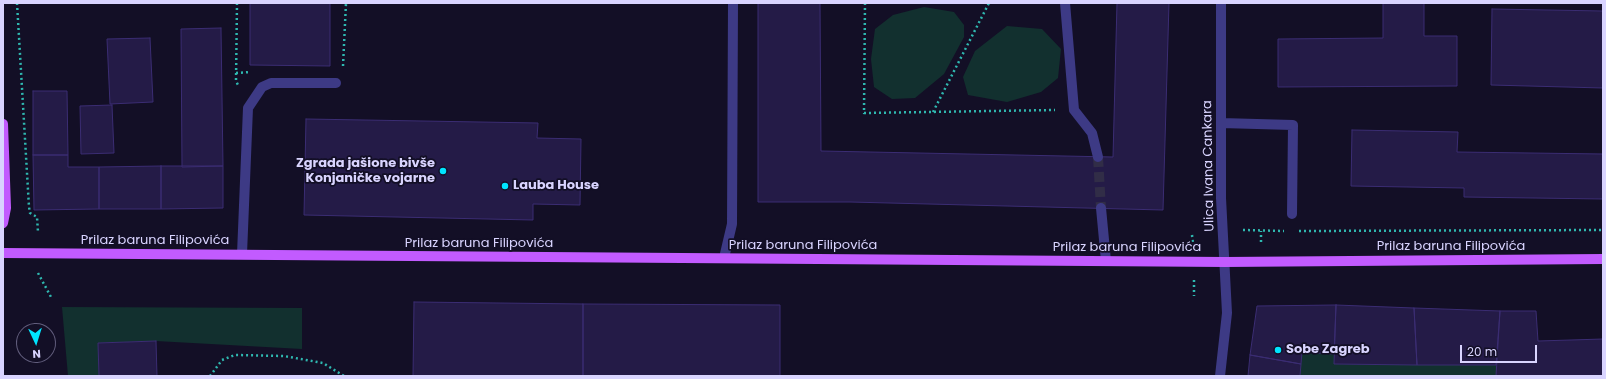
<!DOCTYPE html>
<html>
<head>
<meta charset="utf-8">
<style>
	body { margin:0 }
	#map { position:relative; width:1606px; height:379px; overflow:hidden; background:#130f26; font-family:Poppins,sans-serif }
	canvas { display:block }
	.frame { position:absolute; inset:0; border:4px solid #d9d4ff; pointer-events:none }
	.north { position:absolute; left:16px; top:323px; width:40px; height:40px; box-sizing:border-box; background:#130f26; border:1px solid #625e7d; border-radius:50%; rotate:176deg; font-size:11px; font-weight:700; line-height:16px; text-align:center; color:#d9d4ff }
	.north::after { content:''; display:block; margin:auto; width:14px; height:18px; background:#00e5ff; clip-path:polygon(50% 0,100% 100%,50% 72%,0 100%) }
	.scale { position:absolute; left:1460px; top:345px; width:77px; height:18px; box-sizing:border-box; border:2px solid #d9d4ff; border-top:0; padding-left:5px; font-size:12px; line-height:14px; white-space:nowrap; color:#d9d4ff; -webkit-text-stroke:3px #130f26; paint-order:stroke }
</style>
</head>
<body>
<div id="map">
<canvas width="1606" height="379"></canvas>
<div class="frame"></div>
<div class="north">N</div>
<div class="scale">20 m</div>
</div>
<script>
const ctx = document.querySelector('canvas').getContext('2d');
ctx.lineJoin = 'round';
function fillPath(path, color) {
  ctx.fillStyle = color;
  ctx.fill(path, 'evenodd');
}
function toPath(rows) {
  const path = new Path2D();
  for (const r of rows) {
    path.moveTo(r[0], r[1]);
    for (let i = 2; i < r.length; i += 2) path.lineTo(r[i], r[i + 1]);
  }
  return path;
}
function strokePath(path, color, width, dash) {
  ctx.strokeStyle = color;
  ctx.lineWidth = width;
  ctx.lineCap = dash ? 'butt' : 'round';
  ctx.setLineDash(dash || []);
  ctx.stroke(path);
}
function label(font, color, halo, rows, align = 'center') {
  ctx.font = font + ' Poppins,sans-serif';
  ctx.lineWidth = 3.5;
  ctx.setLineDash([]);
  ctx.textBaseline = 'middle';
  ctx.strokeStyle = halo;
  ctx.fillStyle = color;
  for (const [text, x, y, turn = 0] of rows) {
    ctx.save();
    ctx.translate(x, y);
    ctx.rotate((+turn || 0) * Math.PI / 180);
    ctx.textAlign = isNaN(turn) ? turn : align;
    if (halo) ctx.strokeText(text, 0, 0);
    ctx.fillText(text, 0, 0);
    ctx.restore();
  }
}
const green = toPath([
	[924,7,954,12,964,25,964,37,944,74,915,98,892,99,874,87,871,59,875,29,893,15],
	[1007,26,1042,29,1061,49,1058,78,1041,92,1007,102,968,95,963,77,975,51],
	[62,307,302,308,302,349,156,341,98,343,99,376,68,376],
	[1302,352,1334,354,1334,364,1496,365,1496,376,1300,376]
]);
const building = toPath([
	[250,3,330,3,330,66,250,65,250,3],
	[758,3,820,3,821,151,1113,157,1117,3,1169,3,1163,210,850,202,758,202,758,3],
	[1383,3,1424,3,1424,36,1457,36,1457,86,1278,87,1278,39,1383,38,1383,3],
	[1492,9,1603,11,1603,88,1491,85,1492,9],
	[221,28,223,166,182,167,181,29,221,28],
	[150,38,153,102,110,104,107,39,150,38],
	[33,91,67,91,68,155,33,155,33,91],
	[112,105,114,153,81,154,80,106,112,105],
	[306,119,538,123,537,138,581,139,580,205,533,204,533,220,304,215,306,119],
	[1352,130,1458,132,1457,152,1603,154,1603,199,1464,197,1464,188,1351,186,1352,130],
	[33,155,68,155,68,167,99,167,99,209,34,210,33,155],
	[161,166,161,209,99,209,99,167,161,166],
	[161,166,223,166,223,208,161,209,161,166],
	[414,302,583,304,583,376,413,376,414,302],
	[583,304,780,305,780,376,583,376,583,304],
	[1336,305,1334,354,1302,352,1301,364,1250,355,1257,306,1336,305],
	[1336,305,1414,308,1417,365,1334,364,1336,305],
	[1414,308,1500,311,1496,365,1417,365,1414,308],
	[1500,311,1536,311,1538,341,1603,339,1603,376,1496,376,1500,311],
	[156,341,157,376,99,376,98,343,156,341],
	[1250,355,1301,364,1300,376,1248,376,1250,355]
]);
const minorTunnel = toPath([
	[1098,157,1101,208]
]);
const path = toPath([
	[17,3,29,207,30,213,37,217,38,232],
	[237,3,236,81,239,87],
	[865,3,864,113,1055,110],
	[343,66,346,3],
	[236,73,250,72],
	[933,112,989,3],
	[1243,230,1284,231],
	[1299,231,1603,230],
	[1192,235,1193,244],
	[1261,242,1261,231],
	[38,273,51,297],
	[1194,280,1194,296],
	[210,376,222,360,235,355,284,356,323,363,344,376]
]);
const minor = toPath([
	[1065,3,1074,110,1092,133,1098,157],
	[1221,123,1293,125,1292,214],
	[1101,208,1106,261],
	[242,254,248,108,262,87,271,83,336,83],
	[724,258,732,224,733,3],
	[1220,376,1227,313,1221,198,1221,3]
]);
const major = toPath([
	[3,124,6,208,3,223],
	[3,253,1225,262,1603,259]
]);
const markers = [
	[443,171,4,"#00e5ff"],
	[505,186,4,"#00e5ff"],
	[1278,350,4,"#00e5ff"]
];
const poiNames = [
	["Zgrada jašione bivše",435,164,"right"],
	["Konjaničke vojarne",435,179,"right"],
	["Lauba House",513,186],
	["Sobe Zagreb",1286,350]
];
const streetNames = [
	["Ulica Ivana Cankara",1209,166,-91],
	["Prilaz baruna Filipovića",155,241],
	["Prilaz baruna Filipovića",479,244],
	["Prilaz baruna Filipovića",803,246],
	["Prilaz baruna Filipovića",1451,247],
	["Prilaz baruna Filipovića",1127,248]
];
fillPath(green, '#12302f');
fillPath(building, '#241b47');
strokePath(building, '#3b2d73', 1);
strokePath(minorTunnel, '#312d47', 10, [10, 5]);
strokePath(path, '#2fb8b0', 2.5, [2, 3]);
strokePath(minor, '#3d3a85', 10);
strokePath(major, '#c25bff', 10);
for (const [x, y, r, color] of markers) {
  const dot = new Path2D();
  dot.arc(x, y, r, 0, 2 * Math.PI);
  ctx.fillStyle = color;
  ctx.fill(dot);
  strokePath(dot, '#130f26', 1.5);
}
label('bold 13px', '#d9d4ff', '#130f26', poiNames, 'left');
label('13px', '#d9d4ff', '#130f26', streetNames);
</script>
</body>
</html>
